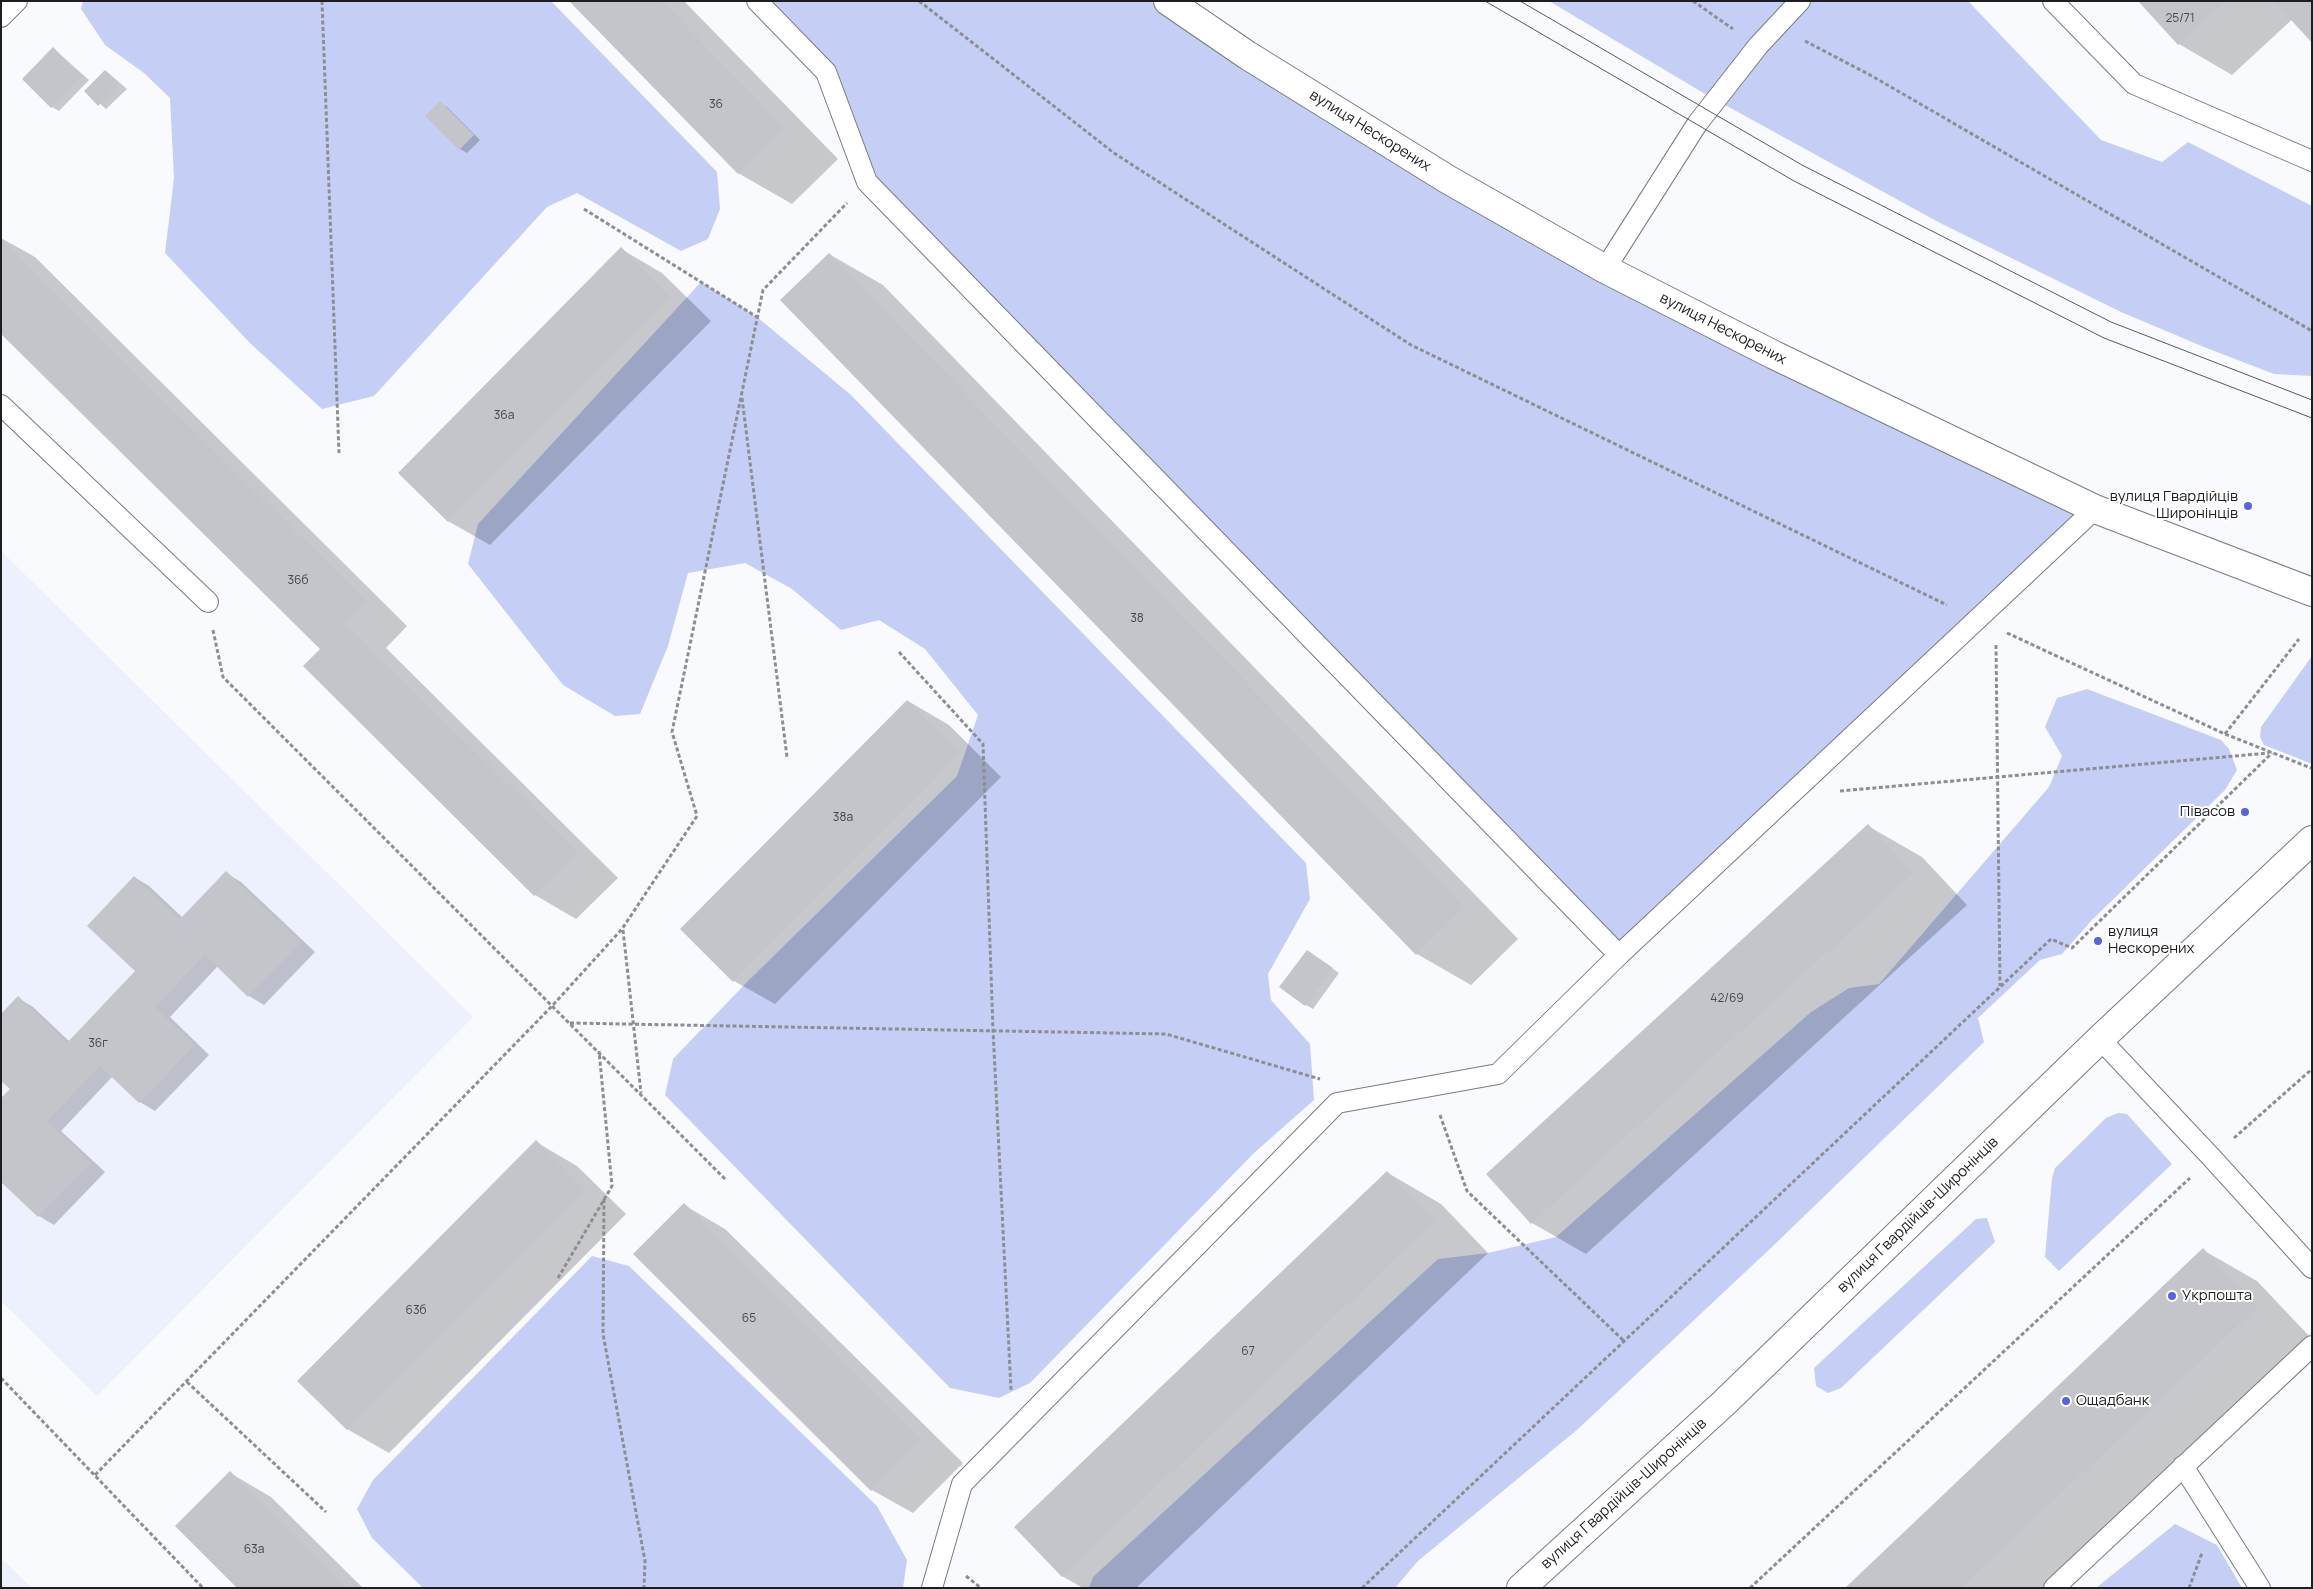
<!DOCTYPE html>
<html>
<head>
<meta charset="utf-8">
<style>
	body { margin:0 }
	#map { position:relative; width:2313px; height:1589px; overflow:hidden; background:#f9fafe; font-family:Manrope,sans-serif }
	canvas { display:block }
	.frame { position:absolute; inset:0; border:2px solid #1e1e20; pointer-events:none }
</style>
</head>
<body>
<div id="map">
<canvas width="2313" height="1589"></canvas>
<div class="frame"></div>
</div>
<script>
const ctx = document.querySelector('canvas').getContext('2d');
ctx.lineJoin = 'round';
function fillPath(path, color) {
  ctx.fillStyle = color;
  ctx.fill(path, 'evenodd');
}
function toPath(rows) {
  const path = new Path2D();
  for (const r of rows) {
    path.moveTo(r[0], r[1]);
    for (let i = 2; i < r.length; i += 2) path.lineTo(r[i], r[i + 1]);
  }
  return path;
}
function strokePath(path, color, width, dash) {
  ctx.strokeStyle = color;
  ctx.lineWidth = width;
  ctx.lineCap = dash ? 'butt' : 'round';
  ctx.setLineDash(dash || []);
  ctx.stroke(path);
}
function label(font, color, halo, rows, align = 'center') {
  ctx.font = font + ' Manrope,sans-serif';
  ctx.lineWidth = 4;
  ctx.setLineDash([]);
  ctx.textBaseline = 'middle';
  ctx.strokeStyle = halo;
  ctx.fillStyle = color;
  for (const [text, x, y, turn = 0] of rows) {
    ctx.save();
    ctx.translate(x, y);
    ctx.rotate((+turn || 0) * Math.PI / 180);
    ctx.textAlign = isNaN(turn) ? turn : align;
    if (halo) ctx.strokeText(text, 0, 0);
    ctx.fillText(text, 0, 0);
    ctx.restore();
  }
}
const built = toPath([
	[1,551,473,1017,97,1396,1,1301],
	[1,1558,32,1588,1,1588]
]);
const green = toPath([
	[83,1,551,1,717,172,720,209,708,239,681,251,577,193,547,207,374,396,322,409,250,343,165,253,174,178,170,98,144,73,105,45,81,9],
	[757,1,1168,1,1605,269,2095,509,1619,955,867,182,826,72],
	[1549,1,1968,1,2101,140,2162,162,2188,142,2312,206,2312,376,2274,374,2204,347,2121,312,1940,223,1705,94],
	[701,282,757,317,851,395,1306,863,1310,899,1268,974,1271,1000,1310,1044,1314,1100,1254,1153,1030,1383,999,1398,950,1388,665,1095,673,1059,748,981,957,776,978,715,925,649,879,620,841,630,792,589,745,563,688,573,668,646,640,714,615,716,563,685,468,564,478,524],
	[2312,656,2312,764,2264,745,2260,737,2261,727],
	[2087,689,2221,740,2229,749,2237,770,2225,790,2091,921,2062,954,2040,960,1978,1018,1984,1042,1773,1246,1578,1429,1418,1561,1395,1588,1089,1588,1093,1577,1438,1259,1488,1253,1556,1237,1811,1012,1849,988,1879,984,2049,787,2062,756,2045,727,2057,698],
	[2118,1113,2127,1114,2172,1164,2059,1271,2045,1257,2052,1178,2055,1168,2106,1118],
	[1987,1218,1995,1242,1841,1388,1828,1393,1816,1386,1814,1368,1976,1219],
	[592,1256,629,1266,877,1506,907,1560,903,1588,423,1588,372,1538,357,1509,373,1480],
	[2175,1524,2217,1545,2242,1588,2096,1588]
]);
const shadow = toPath([
	[570,1,684,1,838,159,792,204,738,173],
	[2140,1,2312,1,2232,75,2179,44],
	[54,49,89,80,59,111,52,107],
	[106,71,127,89,106,109,85,91],
	[440,103,447,107,480,140,467,153,460,149,427,116],
	[1,238,35,257,407,626,386,648,618,878,576,919,535,895,305,666,321,649,1,332],
	[621,249,662,273,711,321,490,545,448,521],
	[829,254,883,285,1518,939,1471,985,1417,954,782,300],
	[908,701,949,725,1001,777,775,1004,734,981],
	[1868,826,1922,857,1967,905,1586,1254,1532,1223,1487,1174],
	[226,873,241,882,315,952,264,1005,249,996,218,966,170,1017,209,1055,155,1111,140,1102,113,1076,61,1131,105,1172,54,1225,39,1216,1,1180,12,1089,18,998,33,1007,70,1042,137,971,134,877,149,886,183,918],
	[1314,956,1339,973,1313,1009,1306,1005],
	[536,1142,577,1166,626,1214,389,1453,347,1429],
	[1388,1173,1441,1204,1488,1253,1136,1588,1083,1588,1062,1576],
	[684,1205,725,1229,963,1463,913,1513,872,1490],
	[2203,1250,2257,1281,2311,1338,2047,1588,1847,1588],
	[230,1473,271,1497,363,1588,239,1588]
]);
const building = toPath([
	[569,1,662,1,785,128,738,174],
	[2138,1,2226,1,2178,45],
	[2274,1,2312,1,2312,43],
	[53,47,82,76,51,108,22,79],
	[105,70,120,84,98,106,84,91],
	[440,101,474,135,459,150,425,116],
	[1,239,367,602,345,623,578,853,534,896,303,666,320,649,1,334],
	[621,247,671,297,448,522,398,473],
	[829,253,1465,907,1416,955,780,300],
	[907,700,961,753,733,982,680,929],
	[1868,824,1914,873,1531,1224,1486,1174],
	[226,871,301,942,248,997,205,955,155,1007,195,1045,139,1103,100,1066,47,1121,91,1163,38,1217,1,1182,1,1098,10,1089,1,1081,1,1014,18,996,67,1043,135,971,87,926,134,876,180,919],
	[1307,950,1333,968,1305,1006,1279,987],
	[536,1140,586,1190,347,1430,297,1381],
	[1387,1171,1435,1221,1062,1577,1014,1527],
	[684,1203,922,1439,871,1491,633,1254],
	[2203,1248,2258,1307,2115,1443,1961,1588,1845,1588],
	[230,1471,347,1588,237,1588,175,1526]
]);
const path = toPath([
	[322,1,339,453],
	[919,1,1114,153,1411,345,1947,605],
	[1693,1,1733,29],
	[1805,41,1872,76,2312,331],
	[584,209,757,317],
	[742,398,787,757],
	[213,630,223,677,726,1180],
	[2007,633,2225,734,2311,768],
	[1996,645,2000,986],
	[899,652,983,744,993,1030,1011,1390],
	[2225,734,2299,639],
	[1840,791,2269,753],
	[623,930,641,1093],
	[570,1023,1166,1034,1320,1079],
	[1440,1115,1467,1191,1624,1341],
	[2234,1138,2312,1069],
	[604,1199,603,1334,645,1561,644,1588],
	[558,1278,612,1186,599,1051],
	[1,1378,203,1588],
	[187,1382,326,1512],
	[95,1475,553,1005,622,929,697,816,672,732,763,290,847,203],
	[966,1576,981,1588],
	[1362,1588,2051,939,2072,948,2272,753],
	[1750,1588,2190,1178],
	[2189,1588,2202,1553]
]);
const service = toPath([
	[757,1,826,72,867,182,1619,955],
	[2053,1,2134,84,2312,161],
	[1,17,17,1],
	[1605,269,1697,124,1758,46,1800,1],
	[1,405,208,602],
	[2100,1039,2212,1158,2312,1268],
	[2183,1466,2260,1588],
	[932,1588,962,1484,1337,1103,1498,1074,1619,955,2095,509],
	[2054,1588,2312,1346]
]);
const secondary = toPath([
	[1168,1,1247,55,1447,179,1605,269,1774,355,2095,509,2312,592],
	[1521,1588,1724,1403,2100,1039,2312,840]
]);
const tram = toPath([
	[1485,1,1794,181,2104,338,2312,418],
	[1520,1,1802,165,2111,322,2312,400]
]);
const markers = [
	[2248,506,5,"#5864db"],
	[2245,812,5,"#5864db"],
	[2098,941,5,"#5864db"],
	[2172,1296,5,"#5864db"],
	[2066,1401,5,"#5864db"]
];
const numberNames = [
	["25/71",2180,19],
	["36",716,105],
	["36а",504,416],
	["36б",298,581],
	["38",1137,619],
	["38а",843,818],
	["42/69",1727,999],
	["36г",98,1044],
	["63б",416,1311],
	["65",749,1319],
	["67",1248,1352],
	["63а",254,1550]
];
const streetNames = [
	["вулиця Нескорених",1370,131,32],
	["вулиця Нескорених",1723,329,27],
	["вулиця Гвардійців-Широнінців",1918,1215,-44],
	["вулиця Гвардійців-Широнінців",1624,1494,-42]
];
const poiNames = [
	["вулиця Гвардійців",2238,497,"right"],
	["Широнінців",2238,514,"right"],
	["Півасов",2235,812,"right"],
	["вулиця",2108,932],
	["Нескорених",2108,949],
	["Укрпошта",2182,1296],
	["Ощадбанк",2076,1401]
];
fillPath(built, '#edf0fd');
fillPath(green, '#c5cff5');
fillPath(shadow, '#0003');
fillPath(building, '#c4c5ca');
strokePath(service, '#7a7c80', 22);
strokePath(secondary, '#7a7c80', 30);
strokePath(path, '#8d8e91', 3, [4, 2.5]);
strokePath(service, '#fff', 20);
strokePath(secondary, '#fff', 28);
strokePath(tram, '#595a5c', 1);
for (const [x, y, r, color] of markers) {
  const dot = new Path2D();
  dot.arc(x, y, r, 0, 2 * Math.PI);
  ctx.fillStyle = color;
  ctx.fill(dot);
  strokePath(dot, '#fff', 2);
}
label('12px', '#48484a', null, numberNames);
label('15px', '#1e1e20', '#fff', streetNames);
label('15px', '#1e1e20', '#fff', poiNames, 'left');
</script>
</body>
</html>
